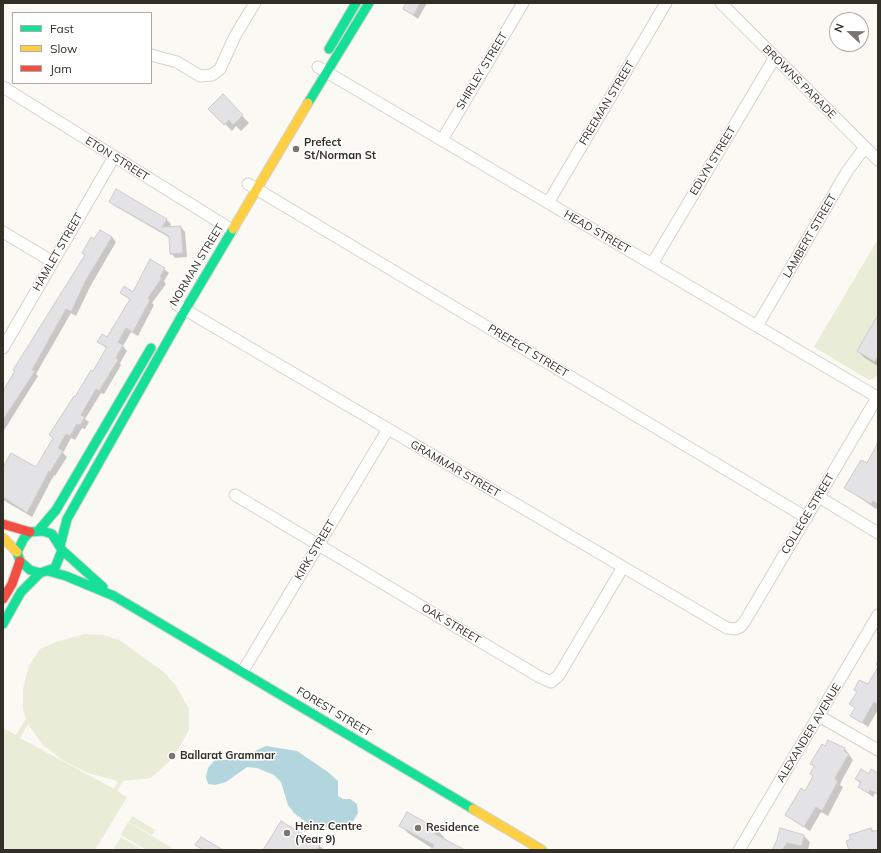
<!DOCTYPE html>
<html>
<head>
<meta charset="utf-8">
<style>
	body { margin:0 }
	#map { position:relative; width:881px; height:853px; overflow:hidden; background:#faf9f4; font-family:Mulish,sans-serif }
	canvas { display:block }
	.frame { position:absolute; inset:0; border:4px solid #323026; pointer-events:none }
	.legend { position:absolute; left:12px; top:12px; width:140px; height:72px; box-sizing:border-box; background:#fff; border:1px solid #adaca8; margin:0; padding:5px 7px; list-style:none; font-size:12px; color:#323026 }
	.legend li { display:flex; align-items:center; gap:8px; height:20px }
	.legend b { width:20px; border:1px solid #adaca8 }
	.north { position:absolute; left:829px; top:12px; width:40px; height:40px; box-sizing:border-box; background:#fff; border:1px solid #adaca8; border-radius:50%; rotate:292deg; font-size:11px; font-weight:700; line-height:16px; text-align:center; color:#323026 }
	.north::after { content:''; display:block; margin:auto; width:14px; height:18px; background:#78766e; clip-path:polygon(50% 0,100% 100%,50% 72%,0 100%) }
</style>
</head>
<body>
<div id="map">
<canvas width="881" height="853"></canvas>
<div class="frame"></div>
<ul class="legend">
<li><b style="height:5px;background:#16e098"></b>Fast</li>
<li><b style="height:5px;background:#ffcf43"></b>Slow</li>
<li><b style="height:5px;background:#f24e42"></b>Jam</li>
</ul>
<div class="north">N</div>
</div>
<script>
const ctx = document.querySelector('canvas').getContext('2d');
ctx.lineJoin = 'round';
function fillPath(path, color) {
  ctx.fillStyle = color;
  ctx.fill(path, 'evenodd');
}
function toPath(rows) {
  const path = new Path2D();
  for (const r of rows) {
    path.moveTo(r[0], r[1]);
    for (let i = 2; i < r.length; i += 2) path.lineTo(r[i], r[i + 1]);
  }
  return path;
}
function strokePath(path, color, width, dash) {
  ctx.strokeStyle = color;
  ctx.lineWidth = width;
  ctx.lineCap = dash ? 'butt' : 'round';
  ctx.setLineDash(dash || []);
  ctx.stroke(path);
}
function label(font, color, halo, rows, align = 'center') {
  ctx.font = font + ' Mulish,sans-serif';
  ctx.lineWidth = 3;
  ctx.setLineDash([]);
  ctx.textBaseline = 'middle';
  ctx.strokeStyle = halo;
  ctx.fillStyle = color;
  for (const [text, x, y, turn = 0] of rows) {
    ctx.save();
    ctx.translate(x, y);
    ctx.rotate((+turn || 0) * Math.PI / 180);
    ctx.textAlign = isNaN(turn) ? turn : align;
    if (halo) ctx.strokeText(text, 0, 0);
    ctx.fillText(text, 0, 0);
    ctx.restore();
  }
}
const green = toPath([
	[878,239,878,374,875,378,869,380,814,347],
	[84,634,104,635,119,640,164,672,176,686,189,709,189,730,174,757,151,778,123,781,117,791,127,797,95,850,3,850,3,728,16,735,26,719,23,709,23,689,29,666,40,649,56,642],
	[28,724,42,744,62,760,88,773,118,781,114,789,20,738],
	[132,816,155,830,152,835,129,822],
	[128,822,175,850,146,850,121,835],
	[121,837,143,850,113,850]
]);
const water = toPath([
	[266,746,297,751,328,772,338,781,338,796,343,799,350,799,357,804,358,813,353,821,344,828,332,828,310,825,294,813,288,805,281,782,274,775,257,768,247,767,226,782,215,785,208,784,206,777,208,768,215,760,235,760]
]);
const shadow = toPath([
	[407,3,427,3,418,19,404,9],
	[223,96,249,123,241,131,236,126,232,131,210,109],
	[110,202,167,220,171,224,169,228,181,227,185,232,187,257,175,258,171,253,170,238,115,206],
	[112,237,116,242,91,285,76,316,71,313,36,374,38,376,3,432,3,389,5,390,73,274,74,274,85,256,83,253,95,241],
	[164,269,169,273,164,281,166,284,152,303,154,305,138,336,131,332,123,346,127,351,120,363,121,365,104,394,101,393,85,419,89,422,85,429,82,428,75,440,71,438,63,453,67,457,55,476,54,475,32,517,3,500,3,469,37,468,76,399,93,373,107,349,99,342,107,338,130,300,122,293,133,293],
	[878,317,878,366,865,358,858,351],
	[878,441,878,506,876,509,846,488,868,465,878,445,876,444],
	[878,660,878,667,876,664],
	[878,669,878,710,868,727,852,716,856,709,851,704,868,686],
	[825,747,845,749,853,760,842,780,840,785,843,787,828,816,821,812,810,831,786,815,805,792,814,777,815,767,812,764],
	[878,774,878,795,875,793,873,797,859,787,861,784,856,779],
	[281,822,320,846,324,850,265,850],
	[401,826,437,830,444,837,443,839,463,850,435,850,408,833],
	[871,829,878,833,878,850,850,850,847,842],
	[804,836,810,842,808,850,772,850,778,841]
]);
const building = toPath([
	[406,3,420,3,414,15,403,9,406,3],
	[223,94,243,115,233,125,229,120,224,125,208,109,223,94],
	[116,189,167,219,162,227,181,226,183,253,170,254,169,236,109,202,116,189],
	[100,230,112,237,86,280,71,312,66,309,32,370,35,371,3,420,3,391,15,371,13,370,85,255,82,253,91,237,94,239,100,230],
	[150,259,165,268,160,277,162,278,148,298,150,300,133,332,126,328,118,342,123,345,116,358,118,360,99,391,96,389,81,415,85,417,80,425,77,424,70,436,66,434,58,448,63,451,50,472,49,471,27,513,3,497,3,467,11,453,36,467,53,438,49,435,74,396,75,397,91,370,93,371,107,347,97,342,102,334,107,337,130,299,120,293,124,286,133,292,150,259],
	[878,315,878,356,875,362,857,351,878,315],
	[878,443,878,504,873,501,871,504,844,488,861,460,867,463,878,443],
	[878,667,878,704,874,702,862,723,850,716,855,708,849,704,857,692,854,690,859,680,868,684,878,667],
	[828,740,845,748,844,751,849,754,837,774,835,779,838,781,822,811,816,807,804,827,785,815,801,788,805,791,813,776,810,774,814,766,810,764,822,744,825,746,828,740],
	[861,769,869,774,871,769,878,773,878,794,870,790,868,793,858,787,861,782,855,779,861,769],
	[407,812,438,829,435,834,465,850,431,850,434,845,399,826,407,812],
	[281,821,320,845,317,850,263,850,281,821],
	[780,828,804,835,802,846,787,843,782,850,772,850,777,840,780,828],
	[871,828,872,832,878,830,878,849,849,850,846,841,851,839,849,835,871,828],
	[201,837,223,850,203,850,195,845,201,837]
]);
const street = toPath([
	[721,3,878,160],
	[151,55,177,62,200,76,212,75,220,69,235,36,255,3],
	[318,67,877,397],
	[3,87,232,230],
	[442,140,523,3],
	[248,184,807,518],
	[548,203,666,3],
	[3,232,53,262],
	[652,264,775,57],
	[177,305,727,628,735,629,740,627,745,621,878,396],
	[757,326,846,173,865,147],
	[3,348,114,157],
	[235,495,538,676,551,682,559,675,623,567],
	[819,497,878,533],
	[243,671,388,429],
	[819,716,878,750],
	[739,850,878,615]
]);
const fast = toPath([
	[329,49,356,3],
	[308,103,369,3],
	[38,531,56,510,151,348],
	[43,531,52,534,62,550,55,568,40,573,30,570,20,561,17,552,24,538,30,532,43,531],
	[60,546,67,519,185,310,233,229],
	[62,550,103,587],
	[48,571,66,576,114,596,473,809],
	[3,624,21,592,40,573]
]);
const slow = toPath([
	[233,229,308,103],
	[3,538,17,552],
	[473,809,542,850]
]);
const jam = toPath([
	[3,524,30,532],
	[3,599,12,584,20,561]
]);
const markers = [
	[296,149,4,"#78766e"],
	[172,756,4,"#78766e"],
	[418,828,4,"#78766e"],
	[287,833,4,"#78766e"]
];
const streetNames = [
	["SHIRLEY STREET",482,71,-59],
	["BROWNS PARADE",799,82,45],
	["FREEMAN STREET",607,103,-59],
	["ETON STREET",117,159,32],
	["EDLYN STREET",713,161,-59],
	["HEAD STREET",597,232,30],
	["LAMBERT STREET",810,236,-60],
	["HAMLET STREET",58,252,-60],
	["NORMAN STREET",197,265,-59],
	["PREFECT STREET",528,351,31],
	["GRAMMAR STREET",455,469,30],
	["COLLEGE STREET",808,514,-59],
	["KIRK STREET",315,550,-59],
	["OAK STREET",451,624,31],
	["FOREST STREET",334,712,31],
	["ALEXANDER AVENUE",809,733,-59]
];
const poiNames = [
	["Prefect",304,143],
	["St/Norman St",304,156],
	["Ballarat Grammar",180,756],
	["Heinz Centre",295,827],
	["(Year 9)",295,840],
	["Residence",426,828]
];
fillPath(green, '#e9ecd6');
fillPath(water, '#b3d5dd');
fillPath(shadow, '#0003');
fillPath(building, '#e3e3e5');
strokePath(building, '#cccccf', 1);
strokePath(street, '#d5d3cc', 13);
strokePath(fast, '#d5d3cc', 11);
strokePath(slow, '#d5d3cc', 11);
strokePath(jam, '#d5d3cc', 11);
strokePath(street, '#fefefd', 11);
strokePath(fast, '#16e098', 9);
strokePath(slow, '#ffcf43', 9);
strokePath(jam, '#f24e42', 9);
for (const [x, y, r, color] of markers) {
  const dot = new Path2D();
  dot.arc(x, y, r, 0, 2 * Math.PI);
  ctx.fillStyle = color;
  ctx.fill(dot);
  strokePath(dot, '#fff', 1.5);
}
label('11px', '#323026', '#fff', streetNames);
label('bold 11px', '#323026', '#fff', poiNames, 'left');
</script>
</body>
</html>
